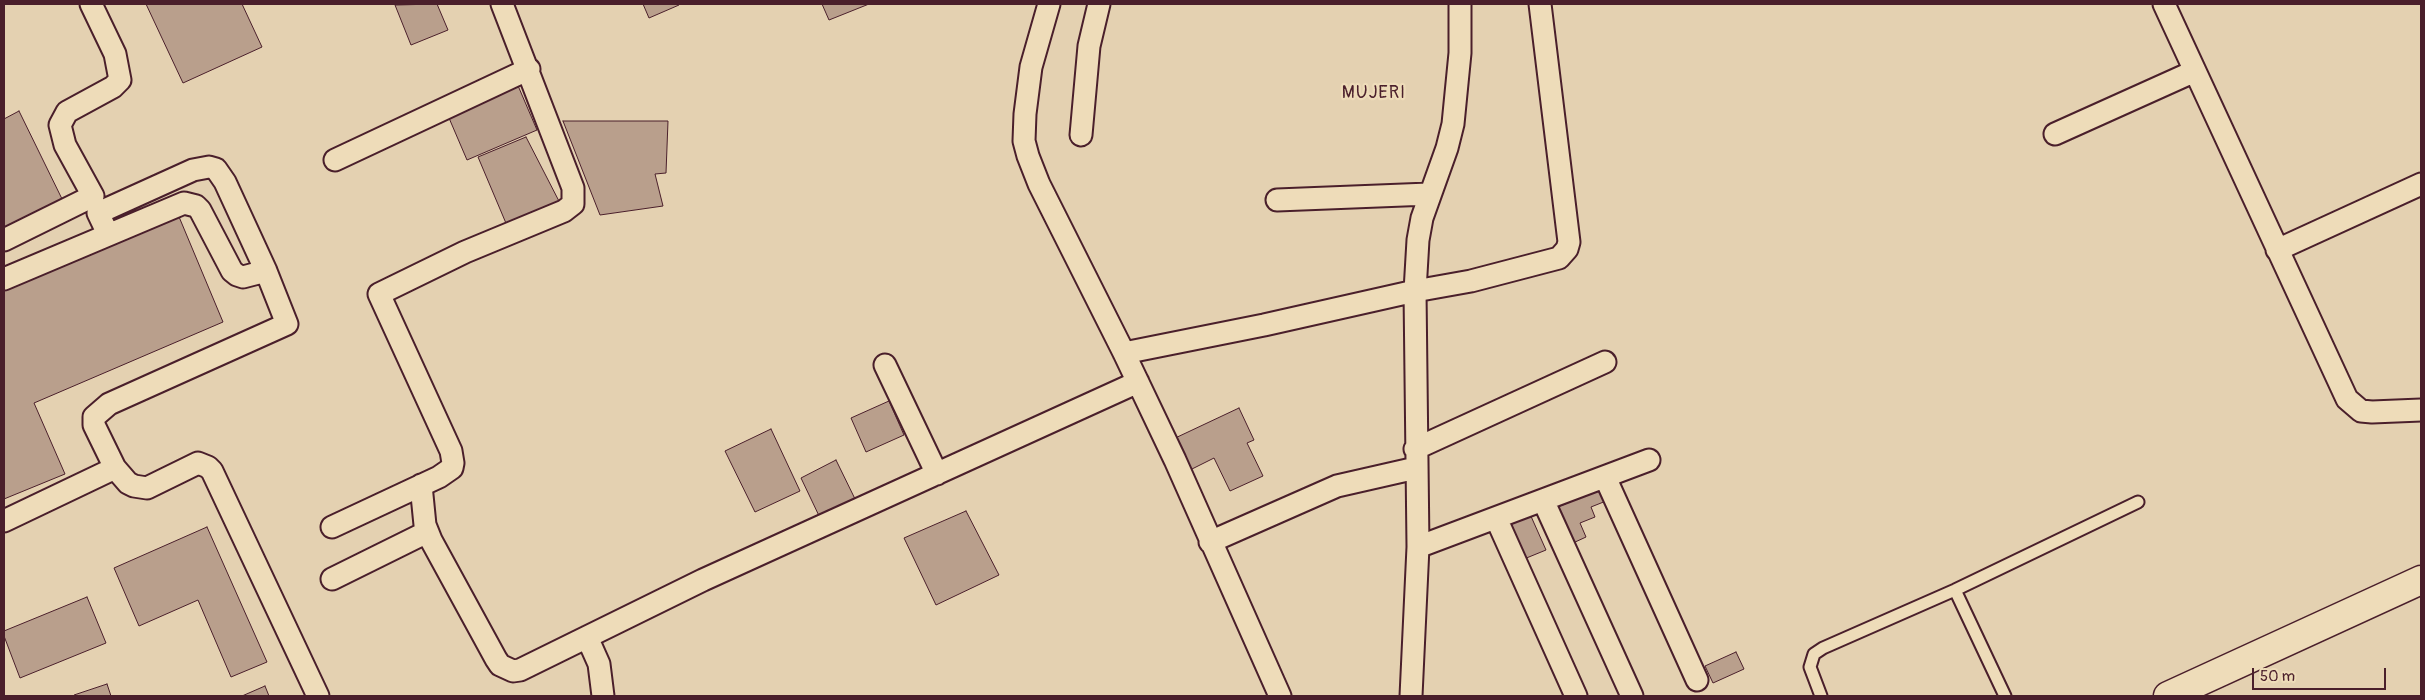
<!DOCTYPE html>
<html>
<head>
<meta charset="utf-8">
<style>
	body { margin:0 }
	#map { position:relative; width:2425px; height:700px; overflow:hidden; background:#e4d1b1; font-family:Pangolin,sans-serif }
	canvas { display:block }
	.frame { position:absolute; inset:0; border:5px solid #4a1f2b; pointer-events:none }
	.scale { position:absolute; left:2252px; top:668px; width:134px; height:22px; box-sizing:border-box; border:2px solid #4a1f2b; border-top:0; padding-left:6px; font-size:15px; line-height:18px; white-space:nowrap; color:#4a1f2b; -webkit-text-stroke:4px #eedcb9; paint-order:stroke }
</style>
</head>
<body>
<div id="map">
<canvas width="2425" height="700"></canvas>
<div class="frame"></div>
<div class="scale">50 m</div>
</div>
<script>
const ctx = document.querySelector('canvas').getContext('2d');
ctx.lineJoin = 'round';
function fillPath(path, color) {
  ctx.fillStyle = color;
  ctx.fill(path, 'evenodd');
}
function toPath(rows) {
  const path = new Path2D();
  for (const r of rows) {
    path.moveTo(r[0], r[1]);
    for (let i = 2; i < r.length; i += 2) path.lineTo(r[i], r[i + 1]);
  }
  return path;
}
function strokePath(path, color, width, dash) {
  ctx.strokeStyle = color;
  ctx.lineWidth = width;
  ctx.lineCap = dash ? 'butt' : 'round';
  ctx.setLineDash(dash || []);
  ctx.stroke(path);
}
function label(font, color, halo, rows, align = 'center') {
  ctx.font = font + ' Pangolin,sans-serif';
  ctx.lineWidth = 4.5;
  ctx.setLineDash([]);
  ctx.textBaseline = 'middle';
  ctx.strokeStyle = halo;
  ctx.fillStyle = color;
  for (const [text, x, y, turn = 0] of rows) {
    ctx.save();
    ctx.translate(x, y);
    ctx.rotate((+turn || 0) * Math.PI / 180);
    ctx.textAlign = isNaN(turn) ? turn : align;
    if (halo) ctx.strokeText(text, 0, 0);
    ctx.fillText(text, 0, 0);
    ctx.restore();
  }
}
const building = toPath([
	[146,4,242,4,262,47,183,83,146,4],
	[437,4,448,30,411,45,395,5,437,4],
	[643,4,678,4,679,5,649,18,643,4],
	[822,4,869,4,829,20,822,4],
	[516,81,537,130,467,160,446,111,516,81],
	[19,111,64,203,4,230,4,119,19,111],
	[563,121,668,121,666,173,655,174,663,206,600,215,563,121],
	[526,137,562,207,508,228,478,157,526,137],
	[177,212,223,322,34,403,65,474,4,499,4,291,177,212],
	[889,401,904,435,866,452,851,418,889,401],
	[1239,408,1254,440,1247,443,1263,476,1230,491,1214,458,1186,472,1171,440,1239,408],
	[771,429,800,491,755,512,725,451,771,429],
	[836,460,857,503,821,520,801,478,836,460],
	[1601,489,1606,501,1591,507,1595,517,1580,523,1586,537,1573,543,1558,507,1601,489],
	[966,511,999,575,936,605,904,538,966,511],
	[1530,514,1546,550,1524,559,1508,524,1530,514],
	[207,527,267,662,231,677,198,600,139,626,114,568,207,527],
	[87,597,106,643,20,678,4,636,4,631,87,597],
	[1736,652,1744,669,1713,683,1705,666,1736,652],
	[107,684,111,696,75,696,74,695,107,684],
	[265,686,269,696,242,696,265,686]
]);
const lane = toPath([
	[1955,590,2005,696],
	[1821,696,1810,667,1814,654,1823,648,1955,590,2138,502]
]);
const street = toPath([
	[1049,4,1031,67,1025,114,1024,141,1028,156,1039,184,1124,353,1175,460,1280,696],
	[2164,4,2347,399,2361,411,2372,412,2421,410],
	[2055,134,2195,71],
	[1081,135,1089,46,1099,4],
	[335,160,529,69],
	[1277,200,1429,194],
	[108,234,98,213,193,170,209,167,216,169,225,182,266,271,287,324,109,404,94,417,94,425,115,468,128,483,134,486,147,488,198,463,208,467,212,471,318,696],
	[4,240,93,196,65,145,60,125,67,112,113,87,120,80,115,54,91,4],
	[2277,250,2421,184],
	[4,279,184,203,196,206,200,210,232,271,237,275,243,277,266,271],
	[1124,353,1264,325,1415,291,1471,281,1559,258,1567,249,1569,242,1540,4],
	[885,365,937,474],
	[1415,449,1605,362],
	[1605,477,1697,680],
	[421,485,425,525,431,540,496,659,500,665,513,671,520,670,703,580,1138,382],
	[1543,500,1632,696],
	[1496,518,1576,696],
	[4,521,115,468],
	[332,527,439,477,452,468,453,463,451,451,379,294,465,252,564,211,573,204,573,188,502,4],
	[1210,542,1337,486,1416,468],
	[1418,547,1649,460],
	[332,579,427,532],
	[587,637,599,664,603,696],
	[1411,696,1418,547,1415,291,1418,240,1422,218,1447,148,1453,124,1460,53,1460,4]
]);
const secondary = toPath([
	[2168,696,2421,580]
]);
const neighbourhoodNames = [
	["MUJERI",1374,93]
];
fillPath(building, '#b99f8c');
strokePath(building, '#4a1f2b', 1);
strokePath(lane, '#4a1f2b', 15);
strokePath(street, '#4a1f2b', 25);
strokePath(secondary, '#4a1f2b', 31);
strokePath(lane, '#eedcb9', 11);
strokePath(street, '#eedcb9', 21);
strokePath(secondary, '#eedcb9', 28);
ctx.letterSpacing = '1px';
label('18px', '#4a1f2b', '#eedcb9', neighbourhoodNames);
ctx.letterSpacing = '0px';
</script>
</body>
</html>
